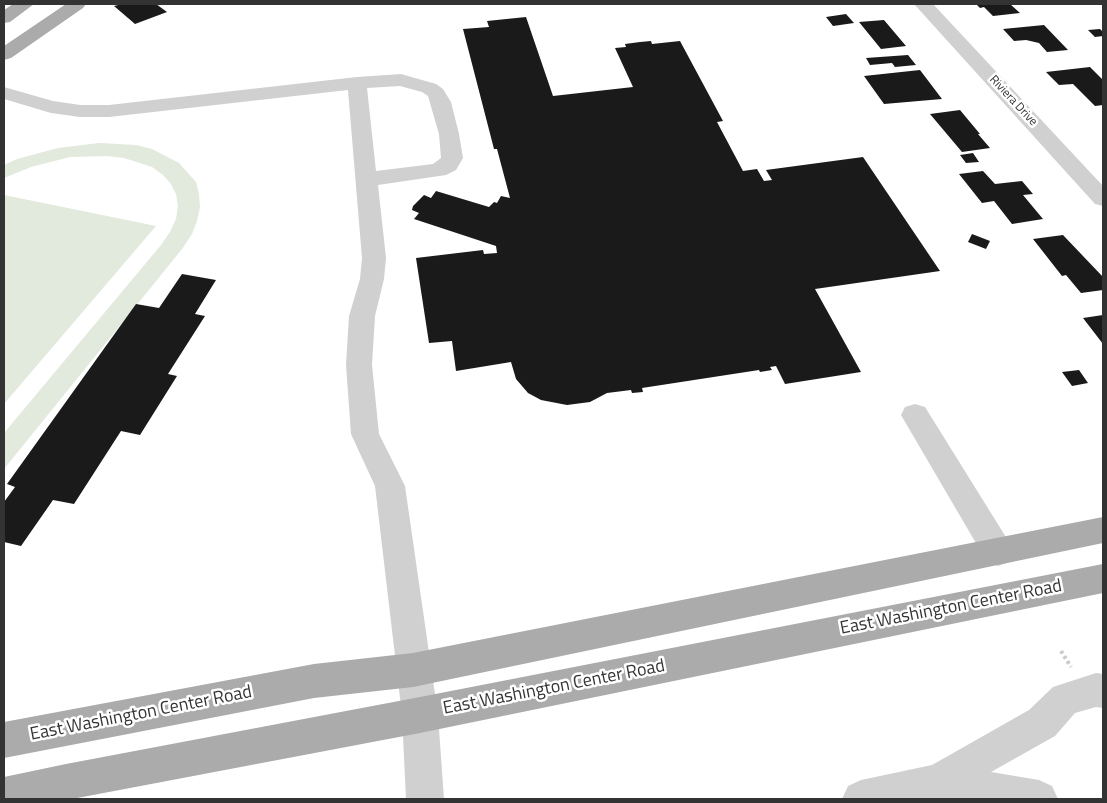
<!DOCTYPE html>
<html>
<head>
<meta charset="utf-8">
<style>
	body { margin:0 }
	#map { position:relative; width:1107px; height:803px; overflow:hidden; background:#fff; font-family:"Titillium Web",sans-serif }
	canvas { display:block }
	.frame { position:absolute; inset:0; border:5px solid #333; pointer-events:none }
</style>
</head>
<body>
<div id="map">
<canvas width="1107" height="803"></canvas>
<div class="frame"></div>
</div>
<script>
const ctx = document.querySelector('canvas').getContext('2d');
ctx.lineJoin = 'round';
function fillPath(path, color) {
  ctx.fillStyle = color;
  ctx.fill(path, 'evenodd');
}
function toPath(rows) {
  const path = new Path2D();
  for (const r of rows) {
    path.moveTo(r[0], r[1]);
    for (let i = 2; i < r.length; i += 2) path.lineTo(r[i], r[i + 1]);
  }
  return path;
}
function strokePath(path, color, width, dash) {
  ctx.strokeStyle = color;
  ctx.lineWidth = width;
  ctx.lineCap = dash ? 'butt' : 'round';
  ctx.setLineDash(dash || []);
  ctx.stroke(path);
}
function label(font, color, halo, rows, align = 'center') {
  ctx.font = font + ' "Titillium Web",sans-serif';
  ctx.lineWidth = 5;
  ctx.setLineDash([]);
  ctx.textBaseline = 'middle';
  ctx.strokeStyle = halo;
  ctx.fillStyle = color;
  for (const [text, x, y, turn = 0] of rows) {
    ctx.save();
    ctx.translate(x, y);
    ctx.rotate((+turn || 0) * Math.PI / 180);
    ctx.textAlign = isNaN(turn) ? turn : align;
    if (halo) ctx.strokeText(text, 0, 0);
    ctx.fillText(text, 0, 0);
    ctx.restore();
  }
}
const green = toPath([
	[99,143,136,145,152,149,179,163,196,182,199,194,200,207,197,221,192,234,182,249,4,469,4,433,161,245,170,232,176,219,178,206,176,194,171,184,163,175,152,167,124,158,107,156,70,157,31,167,4,178,4,165,17,159,58,148],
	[4,195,156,226,4,404]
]);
const building = toPath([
	[122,4,156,4,167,12,135,24,114,6],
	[976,4,1010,4,1020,13,993,16,984,7,980,8],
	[846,14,854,23,833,26,826,17],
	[526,17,553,96,633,87,615,48,626,47,625,44,640,42,651,41,652,44,680,41,723,121,717,122,743,171,757,169,764,181,772,180,766,170,863,157,940,271,815,289,861,372,785,384,776,366,770,367,772,370,760,372,759,370,642,388,643,392,632,393,631,390,607,393,590,402,567,405,541,400,528,393,516,379,511,362,456,371,452,341,429,343,416,258,483,250,484,254,497,253,496,246,414,219,419,213,412,210,413,206,424,195,431,198,436,191,489,207,494,202,497,203,501,196,510,198,497,149,494,149,463,29,489,27,487,21],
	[884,20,906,46,881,49,859,22],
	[1044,25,1068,50,1047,52,1039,43,1026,40,1014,41,1003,29],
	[1100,29,1103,32,1103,36,1095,37,1088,30],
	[908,55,916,65,895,67,892,63,870,65,866,58],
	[1090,67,1103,80,1103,105,1095,106,1073,84,1059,85,1046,72],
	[920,70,942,99,884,104,864,76],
	[960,110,980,134,978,134,990,148,962,152,930,114],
	[973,153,979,162,966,163,960,155],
	[983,171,995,184,1022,181,1033,194,1023,195,1043,219,1012,224,994,201,982,203,959,174],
	[972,234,990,241,986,249,968,242],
	[1063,235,1103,277,1103,290,1081,293,1066,275,1062,276,1033,239],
	[182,274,216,280,195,314,205,316,168,374,177,376,140,435,121,431,74,504,53,500,21,546,4,542,4,502,15,487,7,484,136,304,159,308],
	[1103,315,1103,344,1083,318],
	[1079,370,1088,383,1072,386,1062,372]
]);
const path = toPath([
	[1061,651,1071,667]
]);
const minor = toPath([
	[914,4,933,4,1103,186,1103,206,1095,204,914,4],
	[401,74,436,84,443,89,451,102,459,134,463,158,456,170,446,175,378,185,386,258,384,279,375,316,372,365,379,434,405,486,438,715,444,799,406,799,402,715,375,486,351,434,346,365,349,316,360,279,362,258,348,90,109,117,80,117,51,113,4,99,4,87,53,101,80,105,109,105,357,77,401,74],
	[400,86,422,92,428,96,439,134,441,158,433,164,376,171,367,88,400,86],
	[915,404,925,407,1009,542,1014,552,1009,562,998,566,987,562,901,415,905,407,915,404],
	[1096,673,1103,674,1103,708,1096,707,1075,713,1055,736,991,772,1039,780,1052,786,1058,799,842,799,848,786,861,780,932,765,1029,710,1053,687,1096,673]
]);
const major = toPath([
	[13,4,34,4,10,22,4,23,4,10,13,4],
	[66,4,86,4,83,8,11,58,4,60,4,46,66,4],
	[1103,517,1103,543,413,687,314,698,4,758,4,722,314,664,413,653,1103,517],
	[1103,564,1103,593,420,733,72,799,4,799,4,777,66,764,420,697,1103,564]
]);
const farStreetnames = [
	["Riviera Drive",1013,101,47]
];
const nearStreetnames = [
	["East Washington Center Road",951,608,-11],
	["East Washington Center Road",554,688,-11],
	["East Washington Center Road",141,714,-11]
];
fillPath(green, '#e2e9dd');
fillPath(building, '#1a1a1a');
strokePath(path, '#cacaca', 4, [3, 3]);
fillPath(minor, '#d0d0d0');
fillPath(major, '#ababab');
label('12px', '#333', '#fff', farStreetnames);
label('18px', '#333', '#fff', nearStreetnames);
</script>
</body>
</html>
